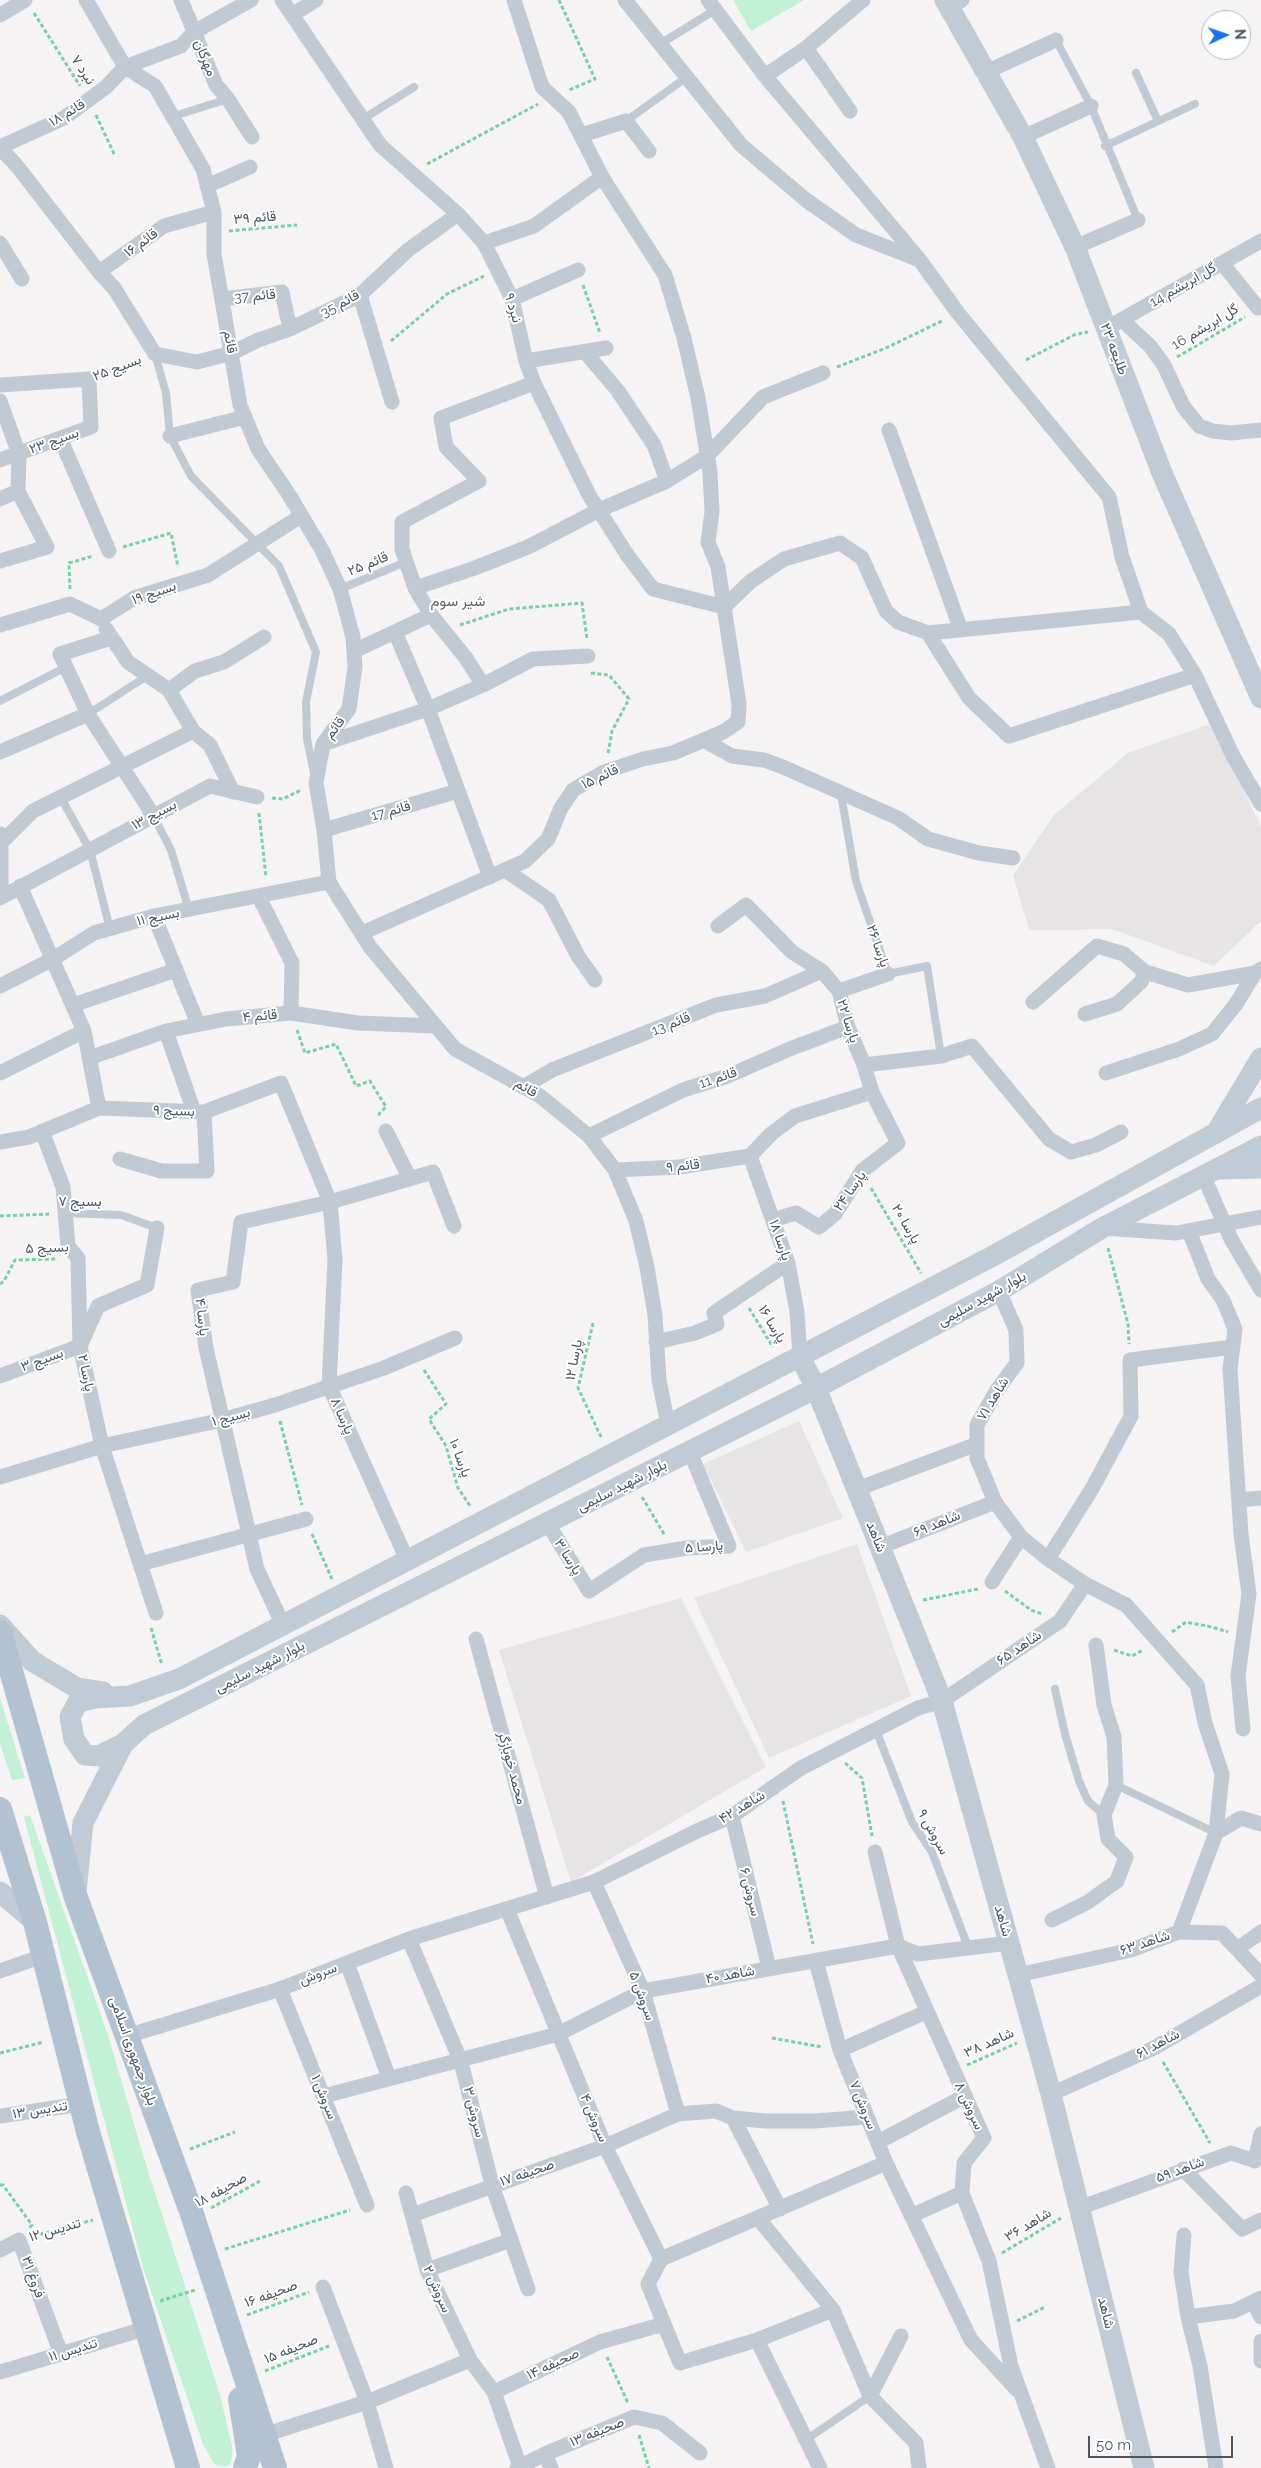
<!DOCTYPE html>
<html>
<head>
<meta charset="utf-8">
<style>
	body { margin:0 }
	#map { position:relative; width:1261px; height:2468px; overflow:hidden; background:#f5f3f3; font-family:Raleway,sans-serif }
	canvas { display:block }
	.north { position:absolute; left:1201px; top:10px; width:50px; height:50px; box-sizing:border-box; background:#fff; border:1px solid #b7bbc0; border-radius:50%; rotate:87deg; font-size:14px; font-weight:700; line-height:20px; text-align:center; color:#4a5661 }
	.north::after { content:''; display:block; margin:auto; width:18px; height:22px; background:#1a73e8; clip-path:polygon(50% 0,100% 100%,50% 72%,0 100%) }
	.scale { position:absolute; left:1088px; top:2436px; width:145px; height:22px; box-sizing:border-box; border:2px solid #4a5661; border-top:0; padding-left:6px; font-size:15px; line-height:18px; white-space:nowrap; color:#4a5661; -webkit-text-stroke:4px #fff; paint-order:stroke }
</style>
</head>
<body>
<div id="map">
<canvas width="1261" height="2468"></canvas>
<div class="north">N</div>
<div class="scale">50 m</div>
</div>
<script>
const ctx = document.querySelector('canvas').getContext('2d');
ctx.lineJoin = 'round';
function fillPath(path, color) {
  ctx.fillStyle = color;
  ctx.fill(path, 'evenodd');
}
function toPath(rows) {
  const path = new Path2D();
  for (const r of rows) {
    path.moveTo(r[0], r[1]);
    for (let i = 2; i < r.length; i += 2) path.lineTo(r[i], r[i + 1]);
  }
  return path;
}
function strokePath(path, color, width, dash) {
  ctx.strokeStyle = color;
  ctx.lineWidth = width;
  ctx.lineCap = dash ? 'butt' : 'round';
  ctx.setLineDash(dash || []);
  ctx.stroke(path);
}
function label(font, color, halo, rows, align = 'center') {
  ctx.font = font + ' Raleway,Vazirmatn,sans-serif';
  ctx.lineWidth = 4;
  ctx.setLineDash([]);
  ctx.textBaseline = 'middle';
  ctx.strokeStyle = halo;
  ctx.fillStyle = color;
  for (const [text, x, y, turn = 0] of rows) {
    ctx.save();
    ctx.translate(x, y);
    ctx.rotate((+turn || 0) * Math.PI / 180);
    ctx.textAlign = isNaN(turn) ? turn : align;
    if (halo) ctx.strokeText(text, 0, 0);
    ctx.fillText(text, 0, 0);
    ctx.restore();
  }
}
const education = toPath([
	[1213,723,1261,827,1261,921,1214,966,1112,929,1029,930,1013,875,1054,815,1128,753],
	[799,1421,843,1518,746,1552,703,1464],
	[857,1544,911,1696,769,1758,694,1598],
	[681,1598,766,1767,571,1882,499,1650]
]);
const green = toPath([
	[733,0,804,0,751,31],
	[0,1698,25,1778,12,1780,0,1744],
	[30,1815,108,2035,143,2155,220,2395,232,2446,232,2458,230,2465,224,2467,214,2464,203,2444,144,2271,24,1817]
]);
const path = toPath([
	[559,0,595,79,569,90],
	[34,13,80,86],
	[96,115,115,156],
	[427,164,538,104],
	[229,231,297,225],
	[583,285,600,333],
	[391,341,447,294,484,276],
	[1177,357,1245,317],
	[1026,360,1074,335,1088,332],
	[837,367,886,348,944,320],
	[104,373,140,359],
	[123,547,171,533,178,567],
	[70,589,69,563,93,556],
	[460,625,509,609,582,603,587,639],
	[591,673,609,675,629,699,612,731,608,754],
	[272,798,283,799,301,790],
	[259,813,266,877],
	[297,1030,305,1053,336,1044,356,1086,370,1081,386,1107,379,1114,380,1117],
	[871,1188,921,1273],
	[0,1216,49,1214],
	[1108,1248,1128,1324,1129,1344],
	[0,1284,4,1281,15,1260,58,1259],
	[749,1308,773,1347],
	[593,1323,578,1388,602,1439],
	[424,1370,446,1404,429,1419,446,1446,458,1488,471,1507],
	[280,1421,302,1505],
	[642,1497,664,1534],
	[312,1534,332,1579],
	[1005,1591,1031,1610,1042,1614],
	[923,1600,978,1589],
	[151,1628,162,1665],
	[1172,1632,1186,1622,1212,1627,1228,1632],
	[1114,1650,1132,1656,1143,1650],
	[845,1763,862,1778,872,1836],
	[783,1801,813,1944],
	[772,2038,822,2047],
	[0,2053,44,2042],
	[1163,2062,1210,2143],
	[967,2065,1017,2043],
	[190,2149,235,2132],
	[0,2185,3,2185,32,2225,29,2228],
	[211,2208,260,2181],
	[34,2236,93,2220],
	[225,2249,350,2210],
	[1002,2253,1061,2218],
	[160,2301,195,2290],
	[247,2315,309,2292],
	[1017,2321,1045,2307],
	[607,2357,628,2403],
	[265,2371,329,2346],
	[639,2435,649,2468]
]);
const service = toPath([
	[1056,40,1091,106,1138,220],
	[660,44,715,10],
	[1136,73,1158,121],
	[174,116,228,99],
	[363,119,414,87],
	[626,121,687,77],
	[1105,146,1195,104],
	[155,354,166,393,170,436,191,476,279,566,316,652,306,702,307,739,314,773],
	[340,589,406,562],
	[0,701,66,667],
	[88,714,147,676],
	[841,794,856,881,888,974,927,966,941,1056],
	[61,798,90,850,110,929],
	[153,815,171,850,189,910],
	[65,1213,121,1215,157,1228],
	[1055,1689,1065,1734,1079,1781,1088,1801,1104,1815],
	[876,1730,912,1822,932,1852,968,1947],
	[1116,1785,1216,1833],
	[807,2439,870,2396]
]);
const minor = toPath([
	[86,0,125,67,155,86,203,169,214,212,214,254,240,405,258,449,288,493,322,550,340,589,353,637,355,667,349,709,323,744,316,783,324,830,329,882,370,947,455,1049,540,1096,589,1136,615,1170,636,1221,647,1267,655,1315,659,1380,668,1425],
	[181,0,216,85,228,99,252,137],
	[282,0,380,145,458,214,484,243,512,299,526,361,534,383,589,495,628,556,653,589,724,607,739,704,738,722,723,732,673,753,643,759,604,772,573,790,561,808,548,839,525,861,362,933],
	[514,0,542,87,569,112,602,177,665,275,684,338,698,398,710,472,712,512,708,542,718,567,724,607,751,581,784,559,840,543,862,558,886,611,898,622,928,633,1141,612],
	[625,0,741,145,806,200,856,235,917,259],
	[708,0,765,76,919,259,958,313,1109,497,1122,557,1141,612,1169,634,1195,675,1233,756,1261,804],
	[950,8,962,0],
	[0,15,25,0],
	[292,15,316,0],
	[806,48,850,111],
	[986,72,1056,40],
	[765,76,806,48,863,0],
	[582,135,626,121,649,151],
	[1023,137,1091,106],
	[0,147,64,118,106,87,125,67,181,46,194,32,251,0],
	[0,148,17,166,99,272,114,288,155,354,197,362,232,353,258,340,290,329,360,295,408,250,458,214],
	[207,186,250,167],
	[0,243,22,279],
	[484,243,534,226,602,177],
	[1075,247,1138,220],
	[1222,263,1258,308],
	[99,272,164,226,214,212],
	[360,295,392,402],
	[222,299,282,292,290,329],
	[512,299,578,270],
	[1122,320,1150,346,1164,365,1183,406,1199,426,1213,431,1231,433,1261,430],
	[1114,324,1261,241],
	[585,352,618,391,654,445,667,481],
	[526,361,606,348],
	[0,385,89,379,91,427,0,460],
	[0,401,19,454,18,491,47,547,0,561],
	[889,430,961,630],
	[170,436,245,417],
	[60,438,109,551],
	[0,499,18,491],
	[415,588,475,568,528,547,599,510,667,481,707,456,763,397,823,373],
	[0,625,70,604,101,619,134,598,208,575,301,516],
	[106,629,128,662,169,690,193,731,210,745,233,792],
	[395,632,428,709,490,877],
	[928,633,969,698,1009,736,1195,675],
	[111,638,60,654,88,714,153,815],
	[354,651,431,615],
	[483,685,466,658,431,615,415,588,402,549,402,522,479,481,446,447,441,418,534,383],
	[169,690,195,671,224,662,264,637],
	[705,741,732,756,764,760,783,767,898,818,928,839,979,853,1013,858],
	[323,744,428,709,483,685,533,659,588,656],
	[0,752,88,714],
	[324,830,458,791],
	[2,842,33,811,193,731],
	[505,870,549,900,578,956,595,980],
	[20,886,84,1031,99,1108],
	[1,897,1,834],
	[259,897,292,963,291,1013],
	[0,898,210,786,257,797],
	[154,916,198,1024],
	[718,926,746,905,792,952,822,971,839,991,848,1027,864,1065,872,1092,898,1143,862,1171,835,1214,819,1227,796,1213,773,1220],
	[0,986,53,959,94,933,154,916,329,882],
	[839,991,888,974],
	[1033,1002,1097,946,1124,954,1145,972,1188,985,1255,973,1261,969],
	[73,1005,176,970],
	[1085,1014,1117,1004,1141,982,1145,972],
	[166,1031,194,1112],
	[89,1058,166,1031,226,1019,291,1013,358,1023,435,1026],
	[864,1065,941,1056,972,1046,1049,1139,1071,1152,1096,1145,1121,1132],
	[0,1073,84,1031],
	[1106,1073,1179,1049,1212,1034,1236,1004,1255,973],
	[523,1087,552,1070,716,1005,765,996,822,971],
	[42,1131,63,1187,68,1246,78,1258,80,1346,102,1446,156,1613],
	[386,1131,410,1179],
	[589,1136,683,1090,728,1076,792,1048,848,1027],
	[0,1142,29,1137,99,1108,204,1112,281,1083,330,1202,335,1260,329,1386,407,1560],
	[120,1159,161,1171,207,1171,204,1112],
	[615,1170,679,1167,750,1156],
	[1203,1175,1231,1239,1261,1290],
	[1102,1228,1176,1233,1261,1217],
	[1189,1231,1208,1279,1223,1300,1235,1329,1230,1369,1241,1534,1249,1594,1238,1676,1243,1729],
	[656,1342,695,1333,717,1324,714,1313,788,1263],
	[800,1357,797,1312,788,1263,750,1156,771,1134,795,1116,872,1092],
	[0,1376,80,1346,98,1306,147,1285,157,1228],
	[977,1444,977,1458,995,1502,1021,1537,1048,1559,1085,1584,1126,1605,1197,1685,1205,1723,1222,1774,1216,1833],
	[0,1477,102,1446,222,1420,275,1405,384,1368,455,1338],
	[857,1489,977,1444,977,1425,997,1390,1017,1363,1016,1330,999,1291],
	[1239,1500,1261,1498],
	[548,1524,589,1591,644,1555,687,1548,729,1546,690,1452],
	[880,1547,995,1502],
	[1048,1559,1093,1487,1131,1416,1130,1360,1233,1347],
	[140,1564,306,1519],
	[992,1582,1021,1537],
	[283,1625,257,1569,206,1348,198,1290,233,1282,241,1222,330,1202,433,1172,454,1226],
	[476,1639,547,1897],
	[732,1816,769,1968],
	[875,1852,898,1946,984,2138,964,2163,962,2193,989,2261,1011,2366,1048,2468],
	[594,1882,643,1991,678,2114],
	[507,1909,605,2146,661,2259,648,2284,664,2324],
	[1052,1920,1088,1902,1117,1881,1126,1857,1108,1839,1104,1815,1116,1785,1114,1737,1104,1705,1096,1645],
	[1179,1932,1216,1833,1241,1818,1261,1824],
	[409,1939,461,2062,492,2185,528,2289],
	[1237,1949,1261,1975],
	[816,1961,840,2050,886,2163,971,2340,1017,2390],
	[347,1963,389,2078],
	[0,1971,43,1956],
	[1018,1975,1131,1950,1179,1932,1222,1933,1237,1949,1261,1932],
	[280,1989,367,2205],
	[127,2036,280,1989,409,1939,594,1882,697,1831,732,1816,801,1768,918,1708,942,1701,1060,1621,1085,1584],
	[840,2050,926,2012],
	[1051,2094,1154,2048,1261,1986],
	[324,2096,558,2034,643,1991,898,1946,918,1954,1009,1943],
	[0,2116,81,2104],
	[733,2118,780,2209],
	[878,2142,965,2096],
	[1183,2169,1242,2229,1261,2220],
	[406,2193,412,2215,605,2146,678,2114,716,2111,733,2118,765,2121,815,2121,867,2117],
	[1079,2208,1231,2153,1255,2161,1261,2134],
	[412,2215,427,2270,470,2360],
	[913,2215,962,2193],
	[758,2218,833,2310,870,2396,916,2443,919,2468],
	[1184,2235,1181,2272,1188,2317,1200,2366,1216,2468],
	[0,2250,19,2240,61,2354],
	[661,2259,886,2163],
	[427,2270,511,2240],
	[323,2287,367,2402,386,2468],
	[1253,2302,1261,2317],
	[1188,2317,1234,2311,1261,2298],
	[757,2340,820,2468],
	[1261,2341,1261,2361],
	[0,2372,147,2328],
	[494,2392,520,2467],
	[870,2396,901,2336],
	[264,2435,367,2402,470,2360,494,2392,600,2342,664,2324,680,2363,757,2340,833,2310],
	[545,2454,551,2468],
	[517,2468,545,2454,634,2417,662,2423,700,2453]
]);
const secondary = toPath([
	[945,0,1023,137,1075,247,1162,473,1261,698],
	[1216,1133,1261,1058],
	[1221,1169,1261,1168],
	[800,1357,816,1388,942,1701,1051,2094,1144,2468],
	[0,1625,32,1661,77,1688,103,1692],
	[123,1744,99,1756,85,1755,74,1739,70,1717,78,1702,95,1698,130,1696,179,1679,991,1257,1261,1108],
	[0,1892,35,1922],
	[76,1892,83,1823,123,1744,144,1725,816,1388,999,1291,1102,1228,1261,1146]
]);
const primary = toPath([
	[0,1632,75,1895,191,2211,275,2468],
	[0,1809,35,1922,88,2132,188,2468],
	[240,2399,249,2456,245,2468]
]);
const streetNames = [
	["مهرگان",205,58,68],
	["نبرد ۷",83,70,57],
	["قائم ۱۸",67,113,-31],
	["قائم ۳۹",255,218,-5],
	["قائم ۱۶",141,243,-36],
	["گل ابریشم 14",1183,285,-30],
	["قائم 37",255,296,-5],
	["قائم 35",340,304,-29],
	["نبرد ۹",513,308,73],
	["گل ابریشم 16",1205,327,-31],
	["قائم",230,342,80],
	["طلیعه ۲۳",1114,349,69],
	["بسیج ۲۵",117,368,-21],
	["بسیج ۲۳",54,441,-20],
	["قائم ۲۵",368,564,-22],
	["بسیج ۱۹",154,593,-19],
	["قائم",335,728,-53],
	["قائم ۱۵",600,777,-26],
	["قائم 17",391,811,-16],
	["بسیج ۱۳",154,815,-28],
	["بسیج ۱۱",158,917,-12],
	["پارسا ۲۶",878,946,70],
	["قائم ۴",260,1016,-5],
	["پارسا ۲۲",848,1021,72],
	["قائم 13",671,1024,-22],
	["قائم 11",718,1078,-19],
	["قائم",526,1088,30],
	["بسیج ۹",174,1111,2],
	["قائم ۹",683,1166,-6],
	["پارسا ۲۴",850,1191,-55],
	["بسیج ۷",80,1202],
	["پارسا ۲۰",906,1224,60],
	["پارسا ۱۸",780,1240,71],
	["بسیج ۵",47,1248,-2],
	["بلوار شهید سلیمی",982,1299,-29],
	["پارسا ۴",202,1317,83],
	["پارسا ۱۶",772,1324,59],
	["بسیج ۳",42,1360,-20],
	["پارسا ۱۲",574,1360,-79],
	["پارسا ۲",86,1373,78],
	["شاهد ۷۱",993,1399,-58],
	["پارسا ۸",342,1416,66],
	["بسیج ۱",231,1417,-15],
	["پارسا ۱۰",460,1458,70],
	["بلوار شهید سلیمی",622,1486,-27],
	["شاهد ۶۹",937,1524,-22],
	["شاهد",876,1537,68],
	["پارسا ۵",704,1547,-5],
	["پارسا ۳",568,1557,58],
	["شاهد ۶۵",1019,1648,-34],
	["بلوار شهید سلیمی",260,1667,-27],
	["محمد خوبازگر",512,1768,75],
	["شاهد ۴۲",742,1807,-31],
	["سروش ۹",933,1832,61],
	["سروش ۶",750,1892,76],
	["شاهد",1003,1921,74],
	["شاهد ۶۳",1145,1943,-18],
	["سروش",318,1974,-21],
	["شاهد ۴۰",730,1975,-10],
	["سروش ۵",642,1996,70],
	["شاهد ۳۸",989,2043,-24],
	["شاهد ۶۱",1158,2044,-28],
	["بلوار جمهوری اسلامی",133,2051,70],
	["سروش ۱",324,2097,68],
	["سروش ۷",863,2105,68],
	["سروش ۸",969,2106,65],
	["تندیس ۱۳",40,2110,-9],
	["سروش ۳",474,2112,76],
	["سروش ۴",594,2118,67],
	["شاهد ۵۹",1180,2170,-20],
	["صحیفه ۱۷",527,2173,-19],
	["صحیفه ۱۸",221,2190,-29],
	["شاهد ۳۶",1028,2225,-31],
	["تندیس ۱۲",55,2230,-16],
	["فروغ ۳۱",33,2277,70],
	["سروش ۲",437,2289,66],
	["صحیفه ۱۶",271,2294,-20],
	["شاهد",1106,2313,76],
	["صحیفه ۱۵",291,2349,-22],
	["تندیس ۱۱",73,2350,-17],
	["صحیفه ۱۴",553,2364,-25],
	["صحیفه ۱۳",597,2432,-22]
];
const neighbourhoodNames = [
	["شیر سوم",458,601]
];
fillPath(education, '#e6e4e5');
fillPath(green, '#c3f1d5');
strokePath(path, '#7ad0a6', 3, [4, 2.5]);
strokePath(service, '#c1cad2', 8);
strokePath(minor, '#c1cad2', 15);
strokePath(secondary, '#c1cbd6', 21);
strokePath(primary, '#b3c2d1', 24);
label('14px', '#4a5661', '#fff', streetNames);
label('15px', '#5f6368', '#fff', neighbourhoodNames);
</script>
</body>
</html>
